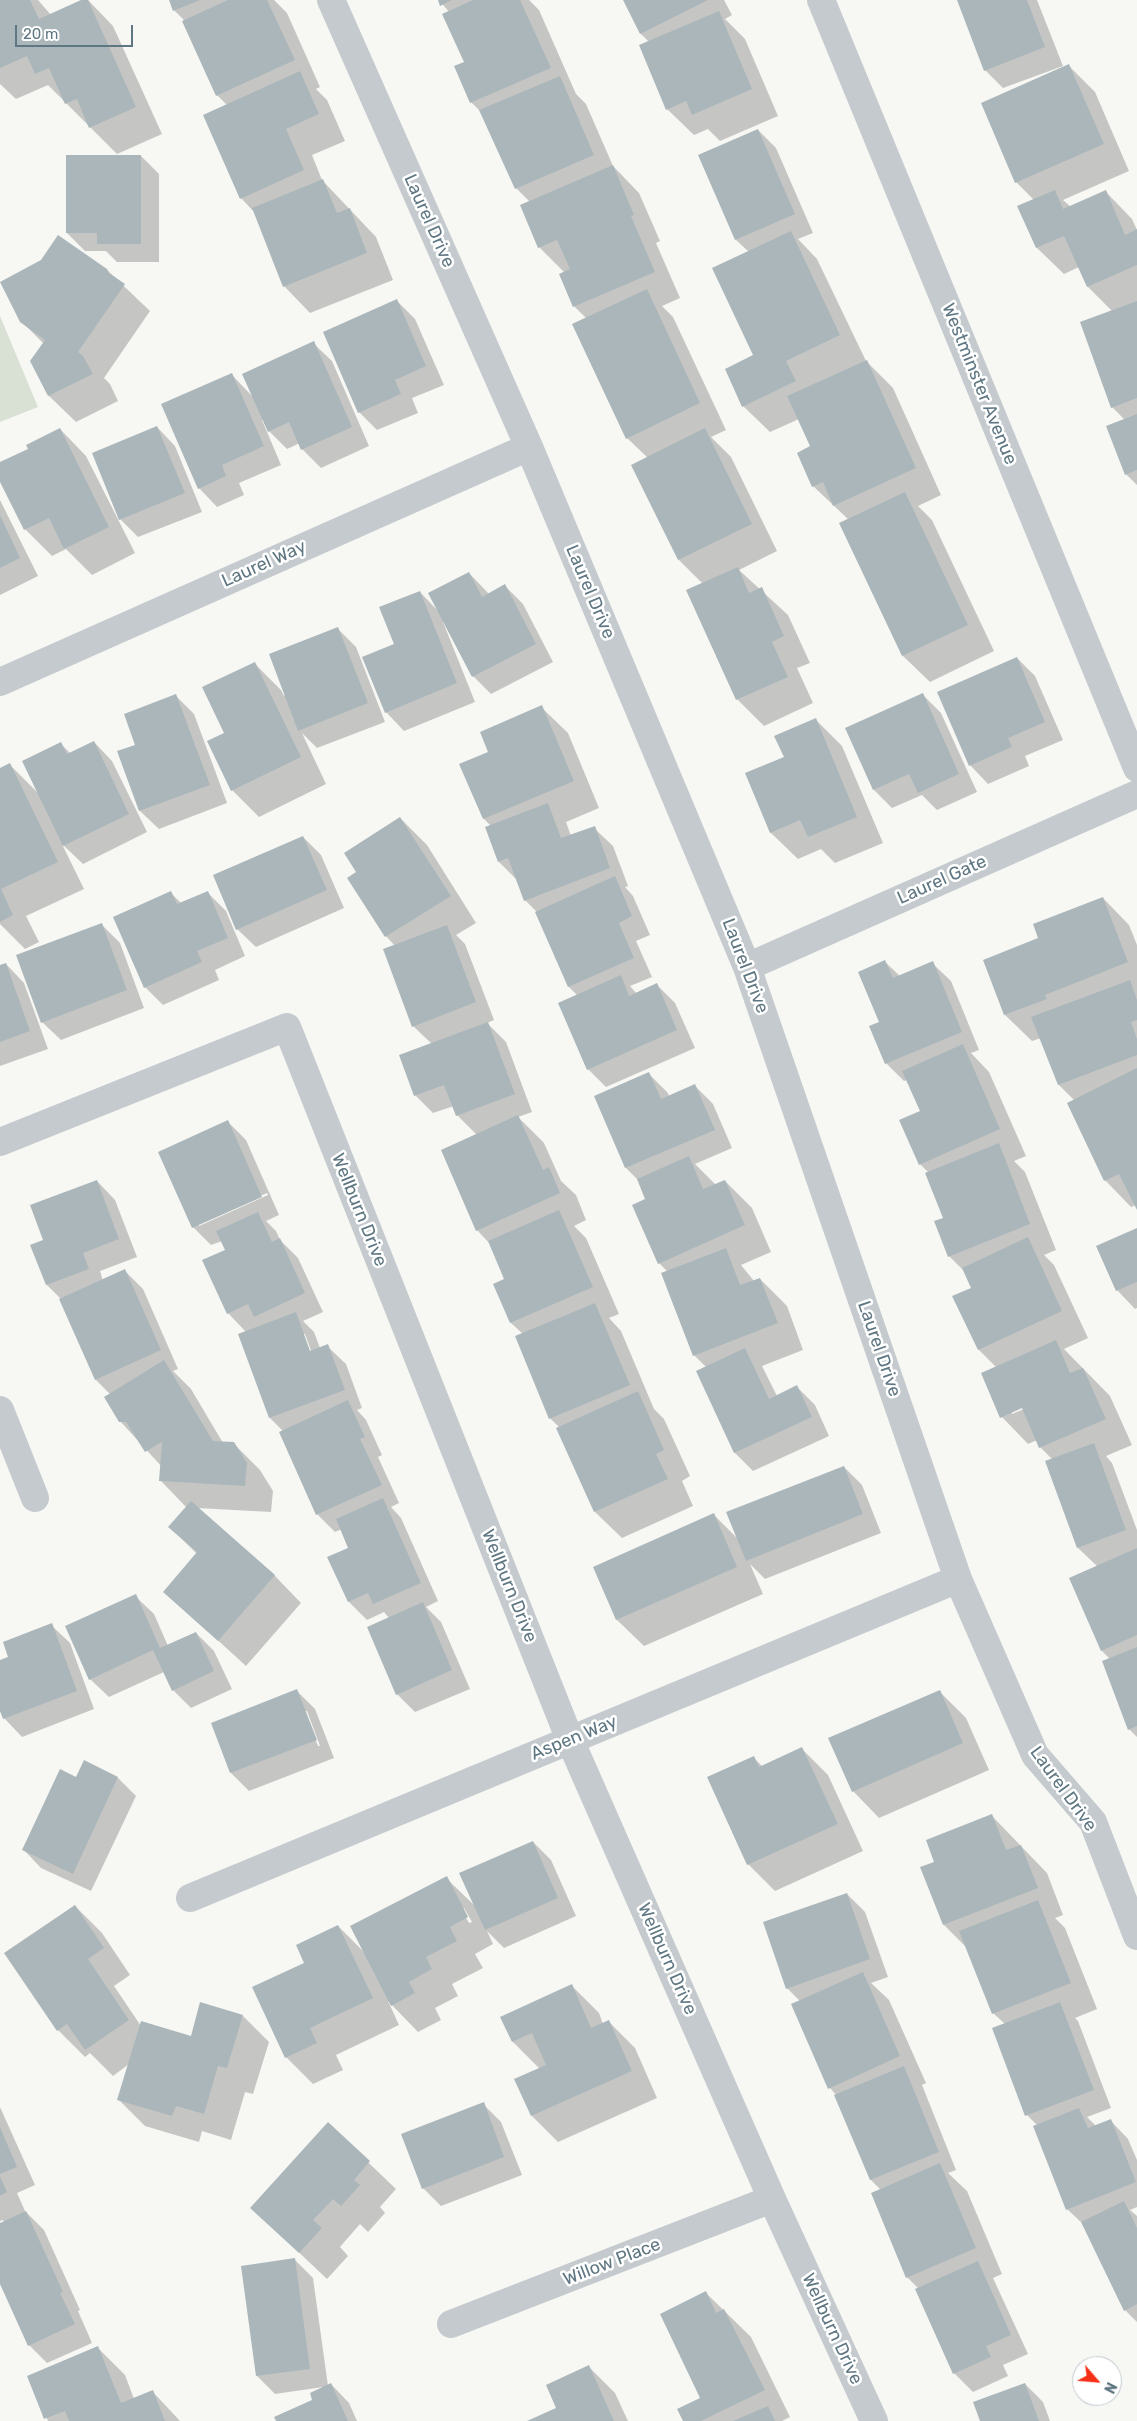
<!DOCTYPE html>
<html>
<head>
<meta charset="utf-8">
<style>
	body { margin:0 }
	#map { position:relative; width:1137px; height:2421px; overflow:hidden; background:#f7f7f4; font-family:Rubik,sans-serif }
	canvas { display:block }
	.north { position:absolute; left:1072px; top:2356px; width:50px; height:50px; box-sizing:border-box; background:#fff; border:1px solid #bfc9cd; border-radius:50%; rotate:117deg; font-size:14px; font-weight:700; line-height:20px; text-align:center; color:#5f7782 }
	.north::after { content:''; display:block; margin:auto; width:18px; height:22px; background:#f53016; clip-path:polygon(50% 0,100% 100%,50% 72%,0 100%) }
	.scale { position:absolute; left:15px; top:25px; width:118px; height:22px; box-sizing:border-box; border:2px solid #5f7782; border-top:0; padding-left:6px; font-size:15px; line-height:18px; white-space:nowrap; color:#5f7782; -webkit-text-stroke:4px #fff; paint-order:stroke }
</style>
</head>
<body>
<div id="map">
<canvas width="1137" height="2421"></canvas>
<div class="north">N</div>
<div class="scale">20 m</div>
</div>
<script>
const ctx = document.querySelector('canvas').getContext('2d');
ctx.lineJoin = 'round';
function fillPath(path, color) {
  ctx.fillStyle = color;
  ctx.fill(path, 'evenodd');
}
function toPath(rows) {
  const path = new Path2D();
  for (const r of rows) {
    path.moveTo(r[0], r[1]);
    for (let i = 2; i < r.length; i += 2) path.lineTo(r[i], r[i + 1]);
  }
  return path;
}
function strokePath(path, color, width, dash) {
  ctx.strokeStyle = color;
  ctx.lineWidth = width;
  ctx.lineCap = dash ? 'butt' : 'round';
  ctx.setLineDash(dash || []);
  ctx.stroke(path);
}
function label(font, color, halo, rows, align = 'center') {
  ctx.font = font + ' Rubik,sans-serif';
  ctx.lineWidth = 5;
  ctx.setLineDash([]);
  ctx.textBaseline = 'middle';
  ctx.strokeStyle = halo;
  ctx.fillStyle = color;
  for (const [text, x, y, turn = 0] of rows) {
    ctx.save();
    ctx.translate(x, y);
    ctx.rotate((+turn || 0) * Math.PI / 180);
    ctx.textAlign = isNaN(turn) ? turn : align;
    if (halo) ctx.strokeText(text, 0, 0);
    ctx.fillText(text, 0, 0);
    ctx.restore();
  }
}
const green = toPath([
	[0,316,38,407,0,422]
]);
const shadow = toPath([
	[0,0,38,0,51,15,88,0,113,26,162,134,117,154,48,85,16,99,0,84],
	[170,0,274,0,287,13,320,87,316,89,327,100,345,141,312,155,322,180,376,237,393,280,310,313,284,286,255,213,241,198,227,105,217,95,185,21,174,10],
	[439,0,529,0,539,10,576,94,586,104,613,166,639,193,660,241,656,243,680,298,662,306,673,317,726,430,711,437,731,457,777,551,739,570,788,615,810,663,797,668,813,703,764,726,737,699,703,584,679,560,633,466,648,458,627,438,586,318,574,306,565,273,539,247,530,202,516,188,481,112,471,102,466,63,449,12],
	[624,0,724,0,732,15,725,19,745,39,778,116,720,141,708,129,694,135,667,109,649,42,641,34],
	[958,0,1037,0,1063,66,1003,88,985,70],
	[1069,66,1095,92,1129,171,1063,200,1071,207,1106,192,1132,219,1137,230,1137,485,1126,474,1125,420,1112,407,1112,311,1088,287,1079,267,1064,274,1037,248,1019,207,1034,200,1016,182],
	[758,130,776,148,813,233,798,239,817,259,866,361,893,388,941,495,918,506,932,520,994,651,930,682,903,656,841,524,849,520,813,486,812,447,799,419,770,432,743,406,755,356,749,252,736,240,700,156],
	[141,156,159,174,159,262,117,262,106,251,85,251,67,233],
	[107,270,150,311,104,378,110,384,118,401,76,422,49,396,31,362,44,344,21,321],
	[397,301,415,319,444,385,412,398,418,413,377,430,359,412],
	[313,343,332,361,369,446,321,468,302,449,300,443,287,449,269,431,264,419,262,420,281,465,239,483,244,495,217,507,199,488,232,375,253,397],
	[157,427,175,446,202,512,138,537,120,519],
	[60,429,86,456,135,553,92,575,66,549,52,556,25,529,0,479,0,464,29,449],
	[0,500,38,576,0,595],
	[469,573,489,594,505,586,523,604,553,662,491,694,473,676,444,621,443,622,475,702,404,731,386,712,395,644,420,592,438,611],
	[338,629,356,647,385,722,317,748,302,733,326,784,259,817,232,790,225,733,254,663,281,690,284,696],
	[1017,658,1035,676,1063,740,1025,756,1029,766,988,784,970,765],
	[922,694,941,713,977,792,937,810,922,795,892,808,874,790,847,729],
	[176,696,194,714,227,803,159,829,140,811,119,752,137,745],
	[541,707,568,733,599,808,566,822,571,836,594,828,613,846,628,886,625,887,633,896,650,935,636,941,652,977,630,986,637,994,657,985,675,1003,695,1048,606,1087,588,1069,578,996,569,987,536,911,525,900,517,880,499,862,491,826,484,819,461,765,489,753],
	[815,719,842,746,883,843,835,863,821,849,798,859,771,833,747,773,785,757],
	[94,742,112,761,147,832,83,864,62,844,84,889,26,916,39,942,25,949,0,924,0,769,10,765,37,792,61,744,71,754],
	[400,818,427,845,476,923,456,935,465,944,494,1020,487,1023,506,1042,532,1112,518,1117,544,1143,561,1181,576,1195,586,1220,574,1226,586,1238,619,1314,609,1318,621,1331,654,1409,664,1419,690,1476,682,1481,693,1506,622,1538,595,1512,560,1428,550,1418,523,1334,511,1323,495,1284,506,1279,490,1244,477,1230,477,1135,457,1115,454,1106,433,1113,415,1095,432,1044,413,1026,395,946,386,936,358,873],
	[303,837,321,855,344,908,256,947,237,929],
	[207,892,226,911,245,956,215,970,219,980,163,1005,145,987,171,893,182,904],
	[1103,898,1129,925,1137,945,1137,1207,1136,1205,1131,1207,1105,1180,1075,1101,1059,1085,1041,1038,1032,1041,1005,1015,985,961,1040,939],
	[102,925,120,943,144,1008,61,1040,42,1022],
	[885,962,900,976,932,963,951,981,979,1050,971,1053,989,1072,1026,1156,1014,1161,1025,1172,1056,1250,1044,1255,1054,1265,1088,1338,1064,1349,1110,1396,1132,1445,1106,1456,1112,1463,1137,1530,1137,1737,1129,1729,1110,1659,1102,1651,1098,1567,1078,1548,1047,1462,1053,1460,1040,1447,1037,1440,1028,1444,1002,1417,996,1367,979,1350,973,1288,965,1272,949,1256,945,1218,929,1173,920,1164,921,1112,907,1080,904,1081,886,1063,881,1022],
	[1028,1405,1029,1407,1012,1414,1012,1411],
	[6,964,24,983,48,1049,0,1066,0,967],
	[649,1074,667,1092,670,1097,695,1086,713,1104,732,1148,695,1164,716,1185,725,1181,752,1208,771,1252,741,1265,754,1281,760,1279,787,1306,803,1350,762,1366,777,1396,797,1387,815,1405,829,1436,753,1471,735,1453,698,1371,706,1367,694,1355,668,1272,659,1263,647,1199,638,1180,626,1168,596,1097],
	[228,1122,246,1140,279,1215,266,1221,276,1231,280,1240,298,1258,323,1312,303,1321,314,1332,320,1348,327,1346,346,1364,362,1408,357,1410,366,1420,382,1455,378,1457,399,1503,391,1507,401,1518,438,1601,426,1607,441,1622,470,1689,415,1712,397,1694,389,1618,384,1612,367,1620,349,1602,350,1548,342,1529,335,1532,317,1514,283,1431,270,1418,246,1332,228,1313,226,1250,222,1241,211,1245,193,1227],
	[267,1193,268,1195,199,1226,199,1223],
	[303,1334,305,1334,313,1356,311,1357],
	[97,1181,115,1200,137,1257,100,1271,103,1281,125,1271,143,1289,178,1369,173,1371,191,1389,223,1443,233,1443,260,1470,273,1491,271,1512,197,1508,275,1576,301,1603,246,1666,165,1592,197,1554,170,1527,187,1508,161,1481,162,1467,120,1421,111,1395,96,1380,62,1300,47,1285,44,1241],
	[1137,1229,1137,1308,1135,1309,1117,1290],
	[844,1467,862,1485,881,1533,765,1579,750,1564,763,1594,644,1646,617,1620,594,1567,714,1515,739,1540],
	[135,1596,154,1614,168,1646,196,1633,214,1651,232,1689,191,1708,173,1690,164,1672,109,1697,90,1679],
	[51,1625,70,1643,94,1709,22,1737,4,1718,0,1707,0,1661,9,1658],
	[297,1691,315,1709,334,1758,249,1791,231,1773],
	[304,1711,307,1711,320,1746,318,1746],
	[939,1691,966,1718,989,1770,879,1818,853,1791],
	[802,1749,828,1775,863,1851,775,1891,748,1864,754,1758,763,1767],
	[118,1778,136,1796,91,1891,41,1868,23,1849,77,1779],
	[992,1816,1047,1873,1063,1915,1055,1918,1065,1928,1097,2009,1075,2018,1078,2021,1111,2108,1087,2117,1096,2126,1110,2120,1128,2139,1137,2160,1137,2207,1130,2210,1137,2216,1137,2322,1125,2310,1084,2225,1067,2209,1038,2126,1027,2115,1005,2024,993,2013,968,1949,944,1925,935,1862],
	[533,1842,551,1860,576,1916,504,1948,487,1931,493,1944,475,1954,483,1968,452,1984,458,1996,435,2008,441,2020,418,2032,388,2001,399,2025,336,2055,343,2070,313,2084,286,2057,306,1964,338,1926,365,1953,446,1878,475,1906],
	[461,1908,464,1908,472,1922,469,1923],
	[847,1894,865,1912,888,1977,871,1983,889,2000,926,2083,922,2085,956,2170,948,2173,967,2191,1002,2274,993,2278,1028,2354,1003,2365,1008,2376,973,2392,954,2373,919,2289,907,2277,881,2190,871,2180,837,2096,830,2088,800,2001,787,1988],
	[75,1906,102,1933,130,1975,114,1986,141,2026,192,2037,243,2016,269,2042,253,2094,245,2092,231,2140,202,2131,199,2142,145,2126,119,2100,129,2064,113,2076,90,2053,85,2057,58,2030,6,1953],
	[572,1986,599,2013,603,2024,608,2021,635,2048,657,2098,558,2142,532,2116,540,2069,513,2042,502,2017],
	[483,2104,501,2122,522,2175,441,2206,423,2188],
	[0,2107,35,2185,17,2193,25,2211,44,2230,80,2310,78,2311,92,2343,47,2363,29,2345,0,2281,0,2224,4,2222,3,2220,0,2221],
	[328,2124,396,2189,380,2207,385,2213,368,2232,360,2224,340,2247,348,2256,327,2279,252,2208],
	[294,2259,313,2278,328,2386,331,2384,349,2403,357,2421,277,2421,314,2400,323,2387,275,2394,257,2376],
	[706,2293,751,2337,790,2417,782,2421,684,2421,702,2398],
	[98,2348,125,2375,134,2399,152,2391,180,2421,48,2421,29,2376],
	[589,2367,615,2393,628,2421,530,2421,558,2408],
	[1025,2384,1043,2402,1050,2421,981,2421]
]);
const building = toPath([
	[0,0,30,0,39,19,81,0,88,0,136,107,89,128,77,99,65,104,49,68,35,74,27,56,0,68],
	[169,0,200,0,173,11],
	[228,0,267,0,295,60,216,96,182,21],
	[438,0,452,0,440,6],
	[473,0,520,0,551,68,470,103,454,66,464,62,442,14],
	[623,0,708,0,640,34],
	[957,0,1027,0,1045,47,984,71],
	[719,11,752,89,692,115,686,101,666,110,639,45],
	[1069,64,1104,144,1015,183,981,103],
	[300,71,319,114,286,129,304,170,240,199,203,115],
	[560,76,594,155,515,189,479,110],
	[758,129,795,214,735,240,698,155],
	[66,155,141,155,141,244,97,244,97,233,66,233],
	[613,165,634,215,631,216,655,272,573,307,559,274,570,269,557,240,538,248,520,205],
	[323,179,337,213,350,208,367,253,283,287,252,208],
	[1055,190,1063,209,1106,190,1125,235,1137,229,1137,265,1087,287,1064,236,1036,248,1017,206],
	[791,231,840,335,786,361,796,381,742,407,725,369,753,355,712,268],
	[58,235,107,269,109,273,125,284,78,352,83,356,93,374,48,396,30,361,45,340,20,322,0,282,41,260],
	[647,289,700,403,626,439,572,324],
	[397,299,426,366,395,380,401,394,358,413,323,332],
	[1137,301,1137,398,1111,408,1080,322],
	[314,341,352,427,301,450,289,422,268,432,242,374],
	[867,360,916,468,833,506,823,482,812,487,797,453,810,446,787,396],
	[232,373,264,446,222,465,226,476,198,489,161,404],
	[1137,414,1137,470,1125,475,1106,426],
	[157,426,185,493,119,520,92,453],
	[60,428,109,527,64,549,49,518,24,530,0,482,0,462,28,449,26,445],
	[705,428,752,524,678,560,631,465],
	[905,492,968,625,902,656,839,523],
	[0,515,20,558,0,568],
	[738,567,749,593,762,587,784,636,772,642,788,677,736,700,686,590],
	[469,572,482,597,505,584,536,644,472,677,428,593],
	[420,591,457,683,385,713,362,657,394,644,379,607],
	[338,627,368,703,298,731,269,654],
	[1017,657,1045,722,1008,738,1012,747,969,766,937,692],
	[255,662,301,757,231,791,207,741,224,733,202,687],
	[923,693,959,774,918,793,909,774,873,790,845,728],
	[176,694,210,785,139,811,117,751,135,745,124,714],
	[542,705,574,781,483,819,459,764,488,752,480,732],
	[816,718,857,817,808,837,800,820,770,833,745,773,784,757,774,736],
	[94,741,129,814,63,846,22,761,61,742,67,754],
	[10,763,58,862,1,889,13,915,0,922,0,768],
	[548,803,561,838,595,826,610,868,524,901,508,858,498,862,485,827],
	[400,817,451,896,385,937,347,878,356,872,344,853],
	[303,836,327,890,236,930,213,875],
	[615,876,632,916,619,923,634,958,568,987,535,912],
	[171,891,177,904,208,891,228,938,197,951,202,962,144,988,113,917],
	[1103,897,1128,962,1045,995,1047,999,1004,1015,983,960,1038,938,1033,924],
	[102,923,127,990,41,1023,16,955],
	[447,925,476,1002,412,1027,383,949],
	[885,960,893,978,933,961,962,1032,885,1064,869,1026,879,1022,858,972],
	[6,963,30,1031,0,1042,0,965],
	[621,975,629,996,657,983,677,1030,587,1070,558,1003],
	[1130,980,1137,1000,1137,1020,1131,1022,1137,1039,1137,1055,1058,1085,1031,1017],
	[488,1022,515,1094,456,1116,444,1085,414,1096,399,1055],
	[963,1044,1000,1129,919,1165,899,1120,920,1111,902,1071],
	[1137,1068,1137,1210,1119,1174,1104,1181,1067,1103],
	[649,1072,661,1099,695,1084,715,1130,625,1168,594,1096],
	[518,1115,543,1170,549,1167,560,1193,476,1231,441,1150],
	[228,1120,262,1197,192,1228,158,1152],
	[999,1143,1030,1224,948,1257,934,1221,943,1218,925,1173],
	[689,1156,703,1189,725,1180,745,1225,658,1264,632,1205,645,1199,637,1179],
	[97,1180,119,1239,83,1253,89,1269,46,1285,30,1245,43,1240,30,1205],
	[559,1210,593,1287,510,1323,493,1284,504,1279,488,1241],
	[258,1212,272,1242,280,1238,305,1293,254,1317,248,1304,227,1314,202,1260,225,1250,216,1231],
	[1137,1228,1137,1282,1116,1291,1096,1246],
	[1028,1237,1062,1311,978,1350,952,1296,971,1288,962,1268],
	[726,1248,740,1285,760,1278,778,1323,693,1356,661,1273],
	[125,1269,161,1350,95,1380,59,1299],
	[595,1303,630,1385,549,1419,515,1336],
	[296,1312,310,1351,328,1344,345,1390,269,1418,238,1334],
	[1056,1340,1070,1373,1083,1368,1106,1419,1039,1448,1022,1408,1000,1418,981,1373],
	[745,1348,769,1399,797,1385,812,1417,734,1453,696,1371],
	[164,1360,213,1441,234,1442,247,1463,245,1486,159,1481,162,1442,145,1452,126,1422,119,1422,104,1397],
	[638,1391,664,1450,656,1454,668,1479,594,1512,556,1428],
	[348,1400,365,1437,360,1439,382,1485,316,1515,279,1432],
	[1094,1443,1126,1530,1077,1548,1045,1461],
	[844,1466,863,1514,746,1561,726,1512],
	[383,1498,421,1583,373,1604,368,1593,348,1602,327,1557,348,1548,336,1519],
	[191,1501,275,1575,218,1641,163,1592,197,1552,168,1527],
	[714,1513,737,1567,616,1620,593,1567],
	[1137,1548,1137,1635,1101,1651,1069,1578],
	[136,1594,160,1648,196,1632,214,1671,172,1691,153,1650,89,1680,65,1626],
	[423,1602,452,1670,396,1695,367,1627],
	[52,1623,77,1691,3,1719,0,1711,0,1660,8,1657,3,1642],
	[1137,1647,1137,1726,1128,1730,1102,1661],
	[297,1689,317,1740,230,1773,211,1723],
	[940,1690,963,1743,852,1792,828,1738],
	[802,1747,838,1824,747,1865,707,1777,754,1756,759,1767],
	[84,1760,118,1777,73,1874,22,1850,60,1769,76,1777],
	[992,1814,1006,1850,1021,1845,1038,1888,943,1925,920,1867,934,1862,926,1840],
	[533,1841,558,1898,485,1930,459,1873],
	[447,1876,468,1917,450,1927,457,1941,426,1957,432,1969,409,1982,415,1993,391,2006,350,1926],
	[847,1893,870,1959,786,1989,763,1922],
	[1038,1900,1071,1983,992,2014,959,1931],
	[75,1905,104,1948,88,1959,129,2020,85,2050,67,2024,57,2031,4,1953],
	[338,1925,373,1998,310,2028,317,2043,285,2058,252,1987,304,1963,296,1945],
	[863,1972,900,2056,828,2089,791,2004],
	[572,1984,591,2028,609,2020,632,2071,531,2116,514,2079,546,2065,532,2033,512,2042,500,2017],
	[200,2002,243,2015,227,2068,218,2066,204,2114,176,2106,172,2116,117,2100,141,2021,191,2036],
	[1060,2002,1094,2090,1025,2116,992,2028],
	[904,2066,939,2152,870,2180,834,2095],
	[484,2102,504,2157,422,2189,401,2134],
	[1079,2108,1088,2128,1111,2119,1136,2182,1066,2210,1033,2126],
	[328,2122,370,2161,354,2180,360,2185,341,2206,333,2199,313,2220,322,2228,299,2253,250,2208],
	[0,2127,17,2167,0,2174],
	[940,2163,976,2248,906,2278,871,2193],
	[0,2176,7,2192,0,2196],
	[1124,2201,1137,2228,1137,2304,1124,2311,1081,2222],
	[26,2211,63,2292,60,2293,75,2324,28,2346,0,2284,0,2223],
	[295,2258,310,2369,256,2376,241,2266],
	[978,2261,1011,2335,986,2346,991,2357,953,2374,915,2289],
	[706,2291,716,2313,724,2309,765,2390,701,2421,683,2421,677,2409,700,2398,660,2314],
	[98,2346,121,2403,153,2390,165,2421,69,2421,65,2411,44,2419,27,2376],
	[589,2365,614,2421,527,2421,556,2408,546,2385],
	[331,2383,348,2421,276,2421,274,2417,312,2400,310,2393],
	[1025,2383,1039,2421,980,2421,973,2402],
	[768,2406,775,2421,733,2421]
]);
const minor = toPath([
	[331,0,529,447,747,967,958,1579,1035,1755,1093,1822,1137,1936],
	[821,0,1137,768],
	[0,682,529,447],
	[747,967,1137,794],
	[0,1142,287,1027,570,1740,772,2199,874,2421],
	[0,1410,35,1498],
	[190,1898,958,1579],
	[451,2324,772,2199]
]);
const streetNames = [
	["Laurel Drive",429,221,66],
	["Westminster Avenue",979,384,68],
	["Laurel Way",264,564,-24],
	["Laurel Drive",590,592,67],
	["Laurel Gate",942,880,-24],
	["Laurel Drive",745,966,69],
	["Wellburn Drive",359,1210,68],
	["Laurel Drive",879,1349,71],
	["Wellburn Drive",509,1586,68],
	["Aspen Way",574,1738,-22],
	["Laurel Drive",1063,1789,54],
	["Wellburn Drive",667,1959,66],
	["Willow Place",612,2262,-21],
	["Wellburn Drive",832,2329,65]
];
fillPath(green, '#d9e0d4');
fillPath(shadow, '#0003');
fillPath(building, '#aab6ba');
strokePath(minor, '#c4cacd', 28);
label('18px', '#5f7782', '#fff', streetNames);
</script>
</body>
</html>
